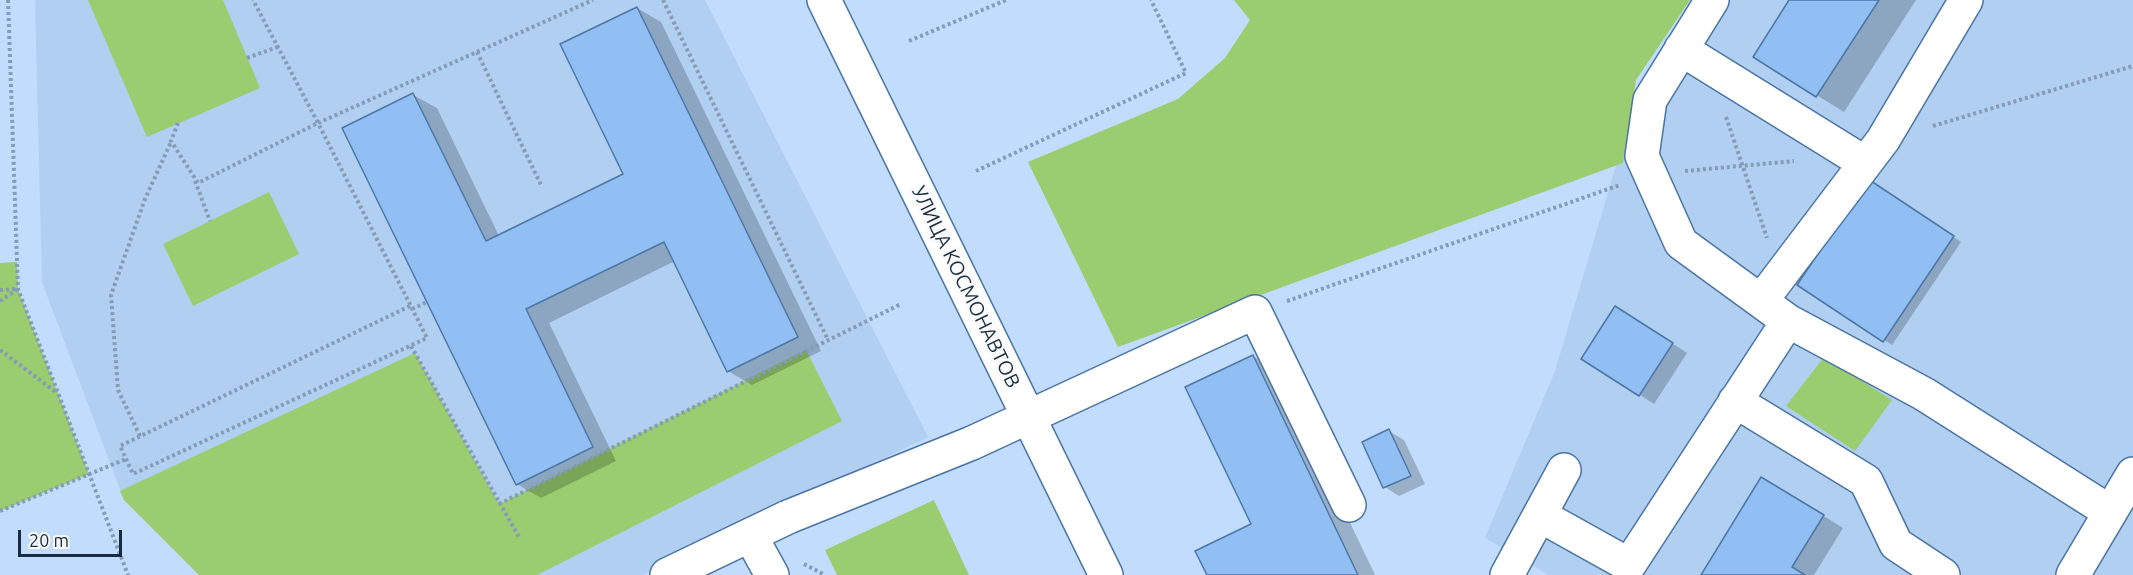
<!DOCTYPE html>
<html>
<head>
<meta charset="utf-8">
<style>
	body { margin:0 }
	#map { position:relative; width:2133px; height:575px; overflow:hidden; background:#c1dcfc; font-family:Ubuntu,sans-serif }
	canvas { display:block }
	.scale { position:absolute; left:18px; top:530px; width:104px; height:27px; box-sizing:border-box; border:3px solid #1a2c40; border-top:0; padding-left:8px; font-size:18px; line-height:21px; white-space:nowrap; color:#1a2c40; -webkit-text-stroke:4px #fafafa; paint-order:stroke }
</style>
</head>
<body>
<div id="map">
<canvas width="2133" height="575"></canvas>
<div class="scale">20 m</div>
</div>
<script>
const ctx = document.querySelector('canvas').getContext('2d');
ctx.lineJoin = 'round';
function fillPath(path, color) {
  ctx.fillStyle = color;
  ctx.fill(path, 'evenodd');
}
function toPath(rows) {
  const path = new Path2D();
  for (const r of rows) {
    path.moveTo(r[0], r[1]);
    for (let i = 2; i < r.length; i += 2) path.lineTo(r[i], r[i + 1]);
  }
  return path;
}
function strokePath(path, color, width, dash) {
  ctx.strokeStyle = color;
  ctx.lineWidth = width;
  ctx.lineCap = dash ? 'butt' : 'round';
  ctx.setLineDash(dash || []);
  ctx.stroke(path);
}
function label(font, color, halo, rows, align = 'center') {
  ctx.font = font + ' Ubuntu,sans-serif';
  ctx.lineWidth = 6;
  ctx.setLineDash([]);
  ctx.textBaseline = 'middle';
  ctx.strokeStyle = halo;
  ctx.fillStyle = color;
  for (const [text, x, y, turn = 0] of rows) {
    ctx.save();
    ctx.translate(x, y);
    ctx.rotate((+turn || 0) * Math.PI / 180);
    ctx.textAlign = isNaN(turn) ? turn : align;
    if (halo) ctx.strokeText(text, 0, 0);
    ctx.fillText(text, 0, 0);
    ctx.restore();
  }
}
const built = toPath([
	[35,0,705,0,928,437,643,575,199,575,124,500,42,282],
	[1692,0,2133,0,2133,575,1549,575,1485,538,1555,371,1637,95]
]);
const green = toPath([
	[88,0,223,0,260,88,147,137],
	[1234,0,1690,0,1636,80,1623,163,1118,347,1028,162,1178,99,1225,58,1250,20],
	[269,192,299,254,193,306,163,244],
	[17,262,18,289,89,474,0,511,0,263],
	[806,350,842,421,537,575,199,575,124,500,120,491,415,353,499,504],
	[1824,357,1892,400,1855,451,1786,406],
	[934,500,969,575,837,575,825,550]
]);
const shadow = toPath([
	[1791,0,1916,0,1844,112,1755,57],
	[637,8,661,22,821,351,752,385,728,371,675,261,549,323,616,461,541,498,517,484,413,95,437,108,499,236,625,174],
	[1876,185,1961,242,1892,345,1799,285],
	[1630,316,1687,353,1654,404,1583,358],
	[1253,356,1277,370,1375,575,1208,575,1253,525],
	[1389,431,1404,440,1425,484,1399,496,1385,487],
	[1782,490,1843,528,1814,575,1702,575]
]);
const building = toPath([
	[1789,0,1879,0,1816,97,1753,57,1789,0],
	[637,7,798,337,727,372,664,242,526,309,593,447,516,485,342,128,413,93,486,241,623,174,560,44,637,7],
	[1868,179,1954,236,1883,342,1797,285,1868,179],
	[1615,306,1673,343,1639,396,1581,359,1615,306],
	[1253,355,1358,575,1207,575,1195,551,1251,524,1185,387,1253,355],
	[1389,429,1411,476,1383,488,1362,442,1389,429],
	[1761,477,1824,515,1792,567,1805,575,1701,575,1761,477]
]);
const path = toPath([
	[8,0,18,289,128,575],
	[663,0,828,340],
	[909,41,1006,0],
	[477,52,542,187],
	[247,58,278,47],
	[1726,117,1767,238],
	[178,123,171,141,198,183,318,123,253,0],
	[1933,126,2133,66],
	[976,171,1186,73,1151,0],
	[1685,171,1794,161],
	[195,181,210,221],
	[0,290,17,289],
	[0,301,18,289],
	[1287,301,1620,185],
	[410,306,120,446,133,474,427,338,318,123,593,0],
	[412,309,427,302],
	[411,346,519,537],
	[0,350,57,393],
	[140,436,118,390,111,295,145,199,171,142],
	[499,504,901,304],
	[0,511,126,459],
	[804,564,825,575]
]);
const minor = toPath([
	[824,0,1106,575],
	[1712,0,1650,100,1642,156,1681,243,1788,321,1924,394,2110,512],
	[1681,49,1865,163],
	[1761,301,1883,140,1966,0],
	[1735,401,1866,481,1896,544,1943,575],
	[1541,516,1629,565,1788,321],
	[750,535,772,575],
	[667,575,788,517,972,443,1255,312,1349,505],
	[1507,575,1564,470],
	[2073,575,2133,474]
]);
const streetNames = [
	["УЛИЦА КОСМОНАВТОВ",966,287,64]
];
fillPath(built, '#b0cff1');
fillPath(green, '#99cd6f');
fillPath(shadow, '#0003');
fillPath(building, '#92bff3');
strokePath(building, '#4c77a6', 1.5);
strokePath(minor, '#4a74a3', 36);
strokePath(path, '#849cb7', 4, [3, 3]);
strokePath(minor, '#fff', 33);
label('20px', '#1a2c40', '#fafafa', streetNames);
</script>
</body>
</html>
